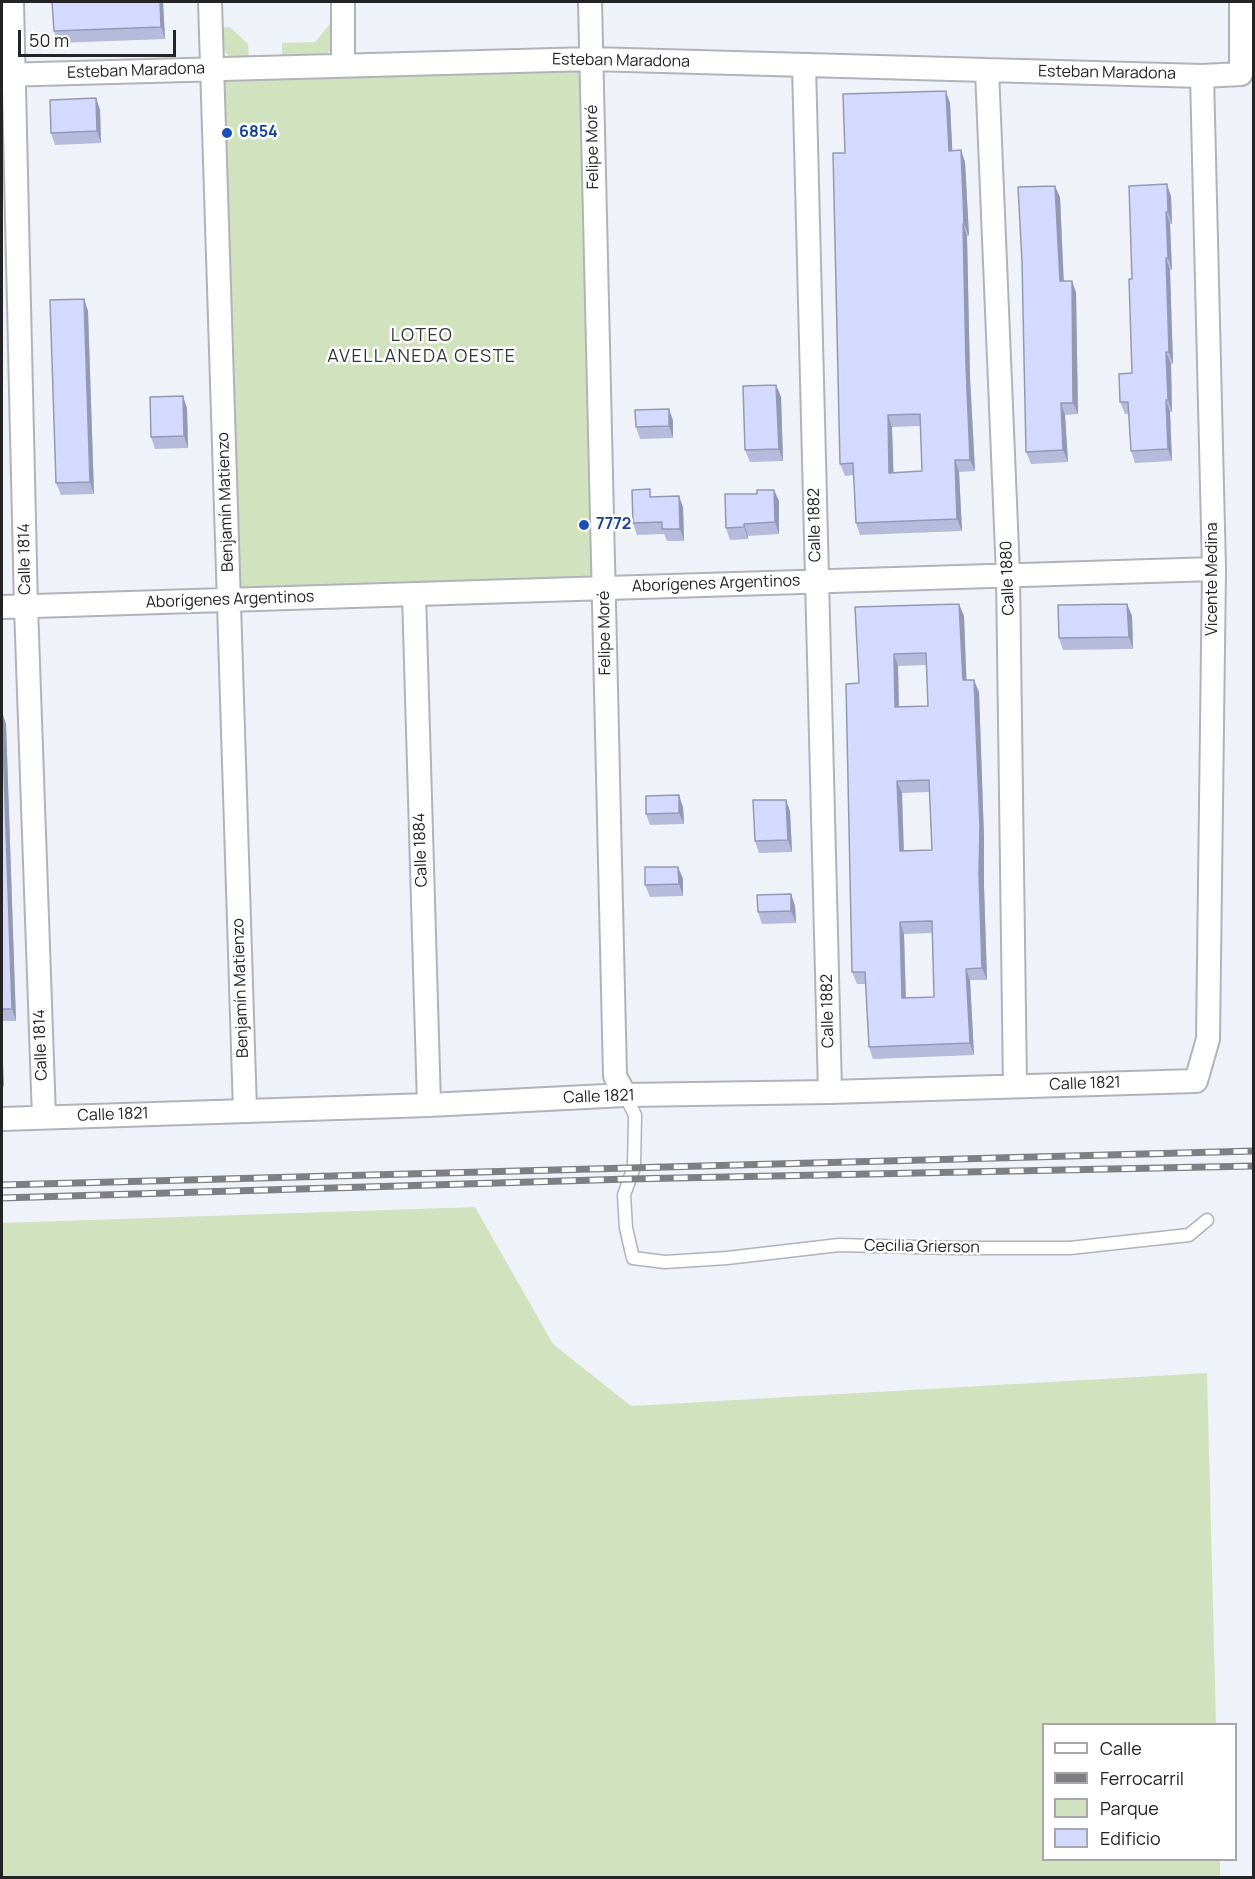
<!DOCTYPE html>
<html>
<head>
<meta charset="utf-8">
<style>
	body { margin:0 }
	#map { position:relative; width:1255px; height:1879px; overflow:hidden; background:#f0f2f9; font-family:Manrope,sans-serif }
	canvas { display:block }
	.frame { position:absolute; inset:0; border:3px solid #242427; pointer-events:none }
	.legend { position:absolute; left:1042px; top:1723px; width:195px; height:138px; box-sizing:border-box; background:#fff; border:2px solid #a7a7a9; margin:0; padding:8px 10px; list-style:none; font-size:18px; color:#242427 }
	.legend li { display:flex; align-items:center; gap:12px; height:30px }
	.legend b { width:30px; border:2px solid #a7a7a9 }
	.scale { position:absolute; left:18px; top:30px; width:158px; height:27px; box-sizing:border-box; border:3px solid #242427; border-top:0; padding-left:8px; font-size:18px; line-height:21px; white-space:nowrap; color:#242427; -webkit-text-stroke:4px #fff; paint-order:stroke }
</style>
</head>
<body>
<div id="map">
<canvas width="1255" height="1879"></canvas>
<div class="frame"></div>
<ul class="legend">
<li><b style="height:8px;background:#fff"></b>Calle</li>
<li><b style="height:8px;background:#7e7f84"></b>Ferrocarril</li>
<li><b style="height:16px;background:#d0e3be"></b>Parque</li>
<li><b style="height:16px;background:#d4daff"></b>Edificio</li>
</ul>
<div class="scale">50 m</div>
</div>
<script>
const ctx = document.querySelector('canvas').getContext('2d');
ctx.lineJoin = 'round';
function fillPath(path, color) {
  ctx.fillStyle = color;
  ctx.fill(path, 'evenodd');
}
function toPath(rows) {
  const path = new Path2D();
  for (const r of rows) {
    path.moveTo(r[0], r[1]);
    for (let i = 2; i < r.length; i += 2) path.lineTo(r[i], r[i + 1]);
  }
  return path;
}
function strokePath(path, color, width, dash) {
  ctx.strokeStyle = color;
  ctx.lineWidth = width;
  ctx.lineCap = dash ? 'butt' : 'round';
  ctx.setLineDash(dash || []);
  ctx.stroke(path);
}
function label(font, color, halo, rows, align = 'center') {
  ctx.font = font + ' Manrope,sans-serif';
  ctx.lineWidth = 5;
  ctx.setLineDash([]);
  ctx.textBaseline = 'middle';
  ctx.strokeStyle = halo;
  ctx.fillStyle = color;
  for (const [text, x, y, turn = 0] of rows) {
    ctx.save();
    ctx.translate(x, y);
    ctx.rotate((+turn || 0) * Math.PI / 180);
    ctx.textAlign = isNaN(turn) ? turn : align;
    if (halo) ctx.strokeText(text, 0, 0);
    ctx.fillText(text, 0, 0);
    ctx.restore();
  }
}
const green = toPath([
	[330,24,331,50,323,57,282,58,282,43,315,42],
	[230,27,248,44,249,59,233,59,226,53,220,44,218,28],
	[591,59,604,588,229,600,213,69],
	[475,1207,553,1344,631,1406,1207,1373,1216,1724,1044,1724,1044,1860,1220,1860,1220,1877,2,1877,2,1223]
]);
const service = toPath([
	[625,1095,635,1115,634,1167,624,1195,626,1228,633,1258,665,1262,727,1258,839,1245,954,1248,1070,1248,1189,1235,1207,1220]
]);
const minor = toPath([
	[12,2,26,607,44,1117],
	[210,2,245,1111],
	[343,2,343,65],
	[590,2,615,1076,625,1095],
	[804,65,830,1092],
	[987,70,1008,575,1015,1086],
	[2,75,591,59,1202,76,1241,74,1241,2],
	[414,594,429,1105],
	[2,607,1214,569],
	[2,1119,429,1105,625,1095,830,1092,1196,1081,1208,1039,1214,569,1202,76]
]);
const rail = toPath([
	[2,1185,1254,1151],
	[2,1198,629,1179,1254,1166]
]);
const wall = toPath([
	[163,2,165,39,58,43,54,31],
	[96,98,100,110,101,143,55,145,51,133],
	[950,103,952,151,965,162,969,236,967,236,970,378,975,471,959,472,962,531,860,535,856,523,854,475,845,476,840,464,845,153],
	[920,426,922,471,893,473,892,427],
	[1171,196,1172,224,1170,224,1172,270,1170,270,1173,364,1171,364,1172,412,1170,412,1172,461,1135,463,1131,451,1129,414,1125,414,1120,402,1132,373,1132,279],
	[1060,197,1064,281,1076,292,1078,414,1065,415,1068,462,1031,464,1026,452],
	[84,299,88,311,94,494,61,495,56,483],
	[776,385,781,397,783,461,750,462,745,450],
	[187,408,188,448,155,449,151,437],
	[673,420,673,438,640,439,636,427],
	[774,490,779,501,779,534,748,536,748,539,730,540,726,528,757,494],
	[652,497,683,507,684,541,667,541,664,534,637,535,633,523],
	[1127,604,1132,616,1133,649,1063,650,1059,638],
	[855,607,964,616,966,680,979,692,984,838,984,886,987,980,970,980,974,1055,873,1059,869,1047,866,984,857,984,852,972,859,683],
	[927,665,928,706,899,707,898,666],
	[929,792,932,850,904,851,902,793],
	[932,933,934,997,906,998,904,934],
	[2,712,6,724,16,1021,2,1021],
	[683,807,684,824,650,825,646,814],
	[790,811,792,852,759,853,755,841],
	[678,867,683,879,683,896,650,897,645,885],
	[791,894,795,906,796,923,762,924,758,912]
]);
const shadedWall = toPath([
	[160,2,163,2,165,39,161,27],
	[946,91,950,103,953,163,949,151],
	[96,98,100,110,101,143,97,131],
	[961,150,965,162,969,236,964,224],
	[1167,184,1171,196,1172,224,1168,212],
	[1055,186,1060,197,1064,293,1060,281],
	[1166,212,1170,224,1172,270,1168,258],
	[963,224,967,236,970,378,975,471,970,460,966,366],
	[1166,258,1170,270,1173,364,1169,352],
	[1072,281,1076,292,1078,414,1073,403],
	[84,299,88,311,94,494,90,482],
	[1166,352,1171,364,1172,412,1168,400],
	[776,385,781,397,783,461,779,449],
	[183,396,187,408,188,448,184,436],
	[1166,400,1170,412,1172,461,1168,449],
	[1061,403,1065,415,1068,462,1063,450],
	[669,409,673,420,673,438,669,426],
	[888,415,892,427,894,485,889,473],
	[955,460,959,472,962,531,957,519],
	[774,490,779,501,779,534,775,522],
	[679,496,683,507,684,541,680,529],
	[744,524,748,536,748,539,744,527],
	[959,604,964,616,967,692,963,680],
	[1127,604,1132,616,1133,649,1129,637],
	[894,654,898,666,899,719,895,707],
	[974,680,979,692,984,838,984,886,987,980,982,968],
	[2,712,6,724,16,1021,12,1009],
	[897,781,902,793,904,863,900,851],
	[679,795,683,807,684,824,679,813],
	[786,800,790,811,792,852,788,840],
	[678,867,683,879,683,896,679,884],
	[791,894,795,906,796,923,791,911],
	[900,922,904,934,906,1010,902,998],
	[966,969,970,980,974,1055,970,1043],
	[2,1037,4,1088,2,1082]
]);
const building = toPath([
	[52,2,160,2,161,27,54,31,52,2],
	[946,91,949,151,961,150,964,224,963,224,966,366,970,460,955,460,957,519,856,523,853,463,840,464,833,153,845,153,843,94,946,91],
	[920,414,922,471,889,473,888,415,920,414],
	[96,98,97,131,51,133,50,100,96,98],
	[1167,184,1168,212,1166,212,1168,258,1166,258,1169,352,1166,352,1168,400,1166,400,1168,449,1131,451,1128,402,1120,402,1119,374,1132,373,1129,279,1132,279,1129,186,1167,184],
	[1055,186,1060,281,1072,281,1073,403,1061,403,1063,450,1026,452,1022,262,1018,187,1055,186],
	[84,299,90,482,56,483,50,300,84,299],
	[776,385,779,449,745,450,743,386,776,385],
	[183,396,184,436,151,437,150,397,183,396],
	[669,409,669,426,636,427,635,410,669,409],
	[650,489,650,497,679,496,680,529,662,529,662,522,633,523,632,490,650,489],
	[757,490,774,490,775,522,744,524,744,527,726,528,725,494,757,494,757,490],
	[959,604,963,680,974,680,980,826,979,874,982,968,966,969,970,1043,869,1047,865,972,852,972,846,684,859,683,855,607,959,604],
	[926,653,928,706,895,707,894,654,926,653],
	[929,780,932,850,900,851,897,781,929,780],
	[932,921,934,997,902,998,900,922,932,921],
	[1127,604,1129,637,1059,638,1058,605,1127,604],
	[2,712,12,1009,2,1009,2,712],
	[679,795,679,813,646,814,646,796,679,795],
	[753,800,786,800,788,840,755,841,753,800],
	[645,867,678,867,679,884,645,885,645,867],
	[791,894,791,911,758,912,757,895,791,894]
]);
const markers = [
	[227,133,6,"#1a4fb4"],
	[584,525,6,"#1a4fb4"]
];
const streetNames = [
	["Esteban Maradona",621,61,1],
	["Esteban Maradona",136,71,-2],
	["Esteban Maradona",1107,73,1],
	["Felipe Moré",593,147,-91],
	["Benjamín Matienzo",226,502,-92],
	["Calle 1882",815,525,-91],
	["Calle 1814",25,559,-91],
	["Calle 1880",1008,578,-92],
	["Vicente Medina",1213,579,-90],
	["Aborígenes Argentinos",716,584,-2],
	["Aborígenes Argentinos",230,600,-2],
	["Felipe Moré",605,633,-91],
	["Calle 1884",421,850,-92],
	["Benjamín Matienzo",241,988,-92],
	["Calle 1882",828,1011,-91],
	["Calle 1814",41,1045,-92],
	["Calle 1821",1085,1084,-2],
	["Calle 1821",599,1097,-2],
	["Calle 1821",113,1115,-2],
	["Cecilia Grierson",922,1247,1]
];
const transitNames = [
	["6854",239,133],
	["7772",596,525]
];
const neighbourhoodNames = [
	["LOTEO",422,336],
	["AVELLANEDA OESTE",422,357]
];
fillPath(green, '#d0e3be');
strokePath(service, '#b1b3ba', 15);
strokePath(minor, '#b1b3ba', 26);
strokePath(service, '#fff', 12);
strokePath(minor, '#fff', 22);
strokePath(rail, '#7e7f84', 7);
strokePath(rail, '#fff', 4.5, [14]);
fillPath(wall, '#b6bbdb');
fillPath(shadedWall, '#9499b2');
fillPath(building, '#d4daff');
strokePath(building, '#9499b2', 1.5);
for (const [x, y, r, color] of markers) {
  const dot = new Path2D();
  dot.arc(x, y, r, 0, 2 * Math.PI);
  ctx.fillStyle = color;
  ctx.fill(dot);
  strokePath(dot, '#fff', 2);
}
label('16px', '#242427', '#fff', streetNames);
label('bold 16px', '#164399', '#fff', transitNames, 'left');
ctx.letterSpacing = '1.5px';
label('18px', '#333439', '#fff', neighbourhoodNames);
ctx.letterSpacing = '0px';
</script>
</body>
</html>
